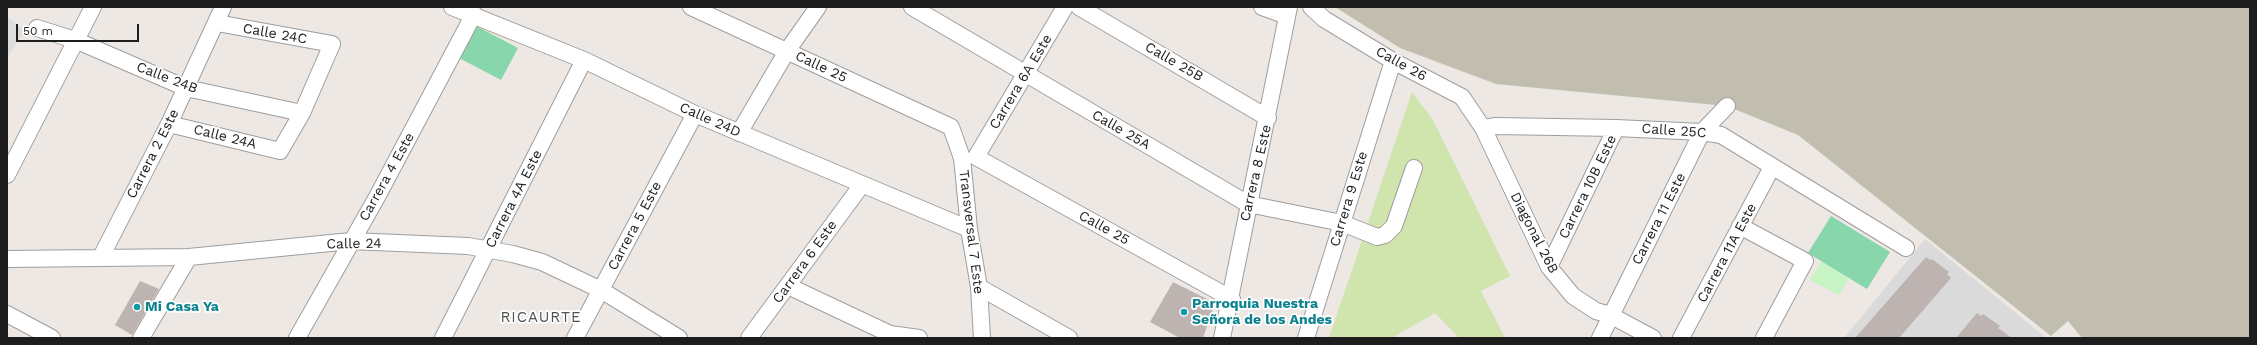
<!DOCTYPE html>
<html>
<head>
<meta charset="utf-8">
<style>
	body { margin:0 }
	#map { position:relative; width:2257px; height:345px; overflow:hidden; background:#ede8e3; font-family:"Work Sans",sans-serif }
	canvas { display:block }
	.frame { position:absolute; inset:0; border:8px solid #1d1d1d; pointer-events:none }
	.scale { position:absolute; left:16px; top:24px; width:123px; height:18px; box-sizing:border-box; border:2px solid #1d1d1d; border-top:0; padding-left:5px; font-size:12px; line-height:14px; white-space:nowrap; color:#1d1d1d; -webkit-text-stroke:3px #fff; paint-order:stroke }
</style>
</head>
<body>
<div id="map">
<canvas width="2257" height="345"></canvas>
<div class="frame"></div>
<div class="scale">50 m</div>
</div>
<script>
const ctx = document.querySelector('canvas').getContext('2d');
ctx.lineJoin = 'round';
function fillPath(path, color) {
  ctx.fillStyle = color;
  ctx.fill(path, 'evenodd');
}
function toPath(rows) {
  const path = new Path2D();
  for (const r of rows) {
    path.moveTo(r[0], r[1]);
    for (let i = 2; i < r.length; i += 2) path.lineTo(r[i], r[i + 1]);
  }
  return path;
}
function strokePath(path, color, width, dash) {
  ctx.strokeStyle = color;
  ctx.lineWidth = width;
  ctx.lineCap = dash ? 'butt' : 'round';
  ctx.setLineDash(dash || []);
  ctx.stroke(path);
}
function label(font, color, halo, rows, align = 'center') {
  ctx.font = font + ' "Work Sans",sans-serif';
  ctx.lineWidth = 3.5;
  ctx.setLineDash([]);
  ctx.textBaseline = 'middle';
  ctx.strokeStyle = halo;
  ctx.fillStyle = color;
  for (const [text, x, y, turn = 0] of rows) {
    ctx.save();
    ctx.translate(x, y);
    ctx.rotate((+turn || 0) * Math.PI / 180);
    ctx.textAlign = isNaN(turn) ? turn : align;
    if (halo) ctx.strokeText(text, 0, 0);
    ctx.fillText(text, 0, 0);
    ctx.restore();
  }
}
const residential = toPath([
	[1925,239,2044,336,2042,338,1844,338]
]);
const construction = toPath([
	[1335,7,2250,7,2250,338,2082,338,2068,321,2051,336,1798,135,1727,106,1496,84,1400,48]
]);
const grass = toPath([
	[1412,92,1433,120,1510,276,1481,291,1505,338,1459,338,1435,313,1392,338,1329,338]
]);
const park = toPath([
	[1822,261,1849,277,1839,295,1810,280]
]);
const pitch = toPath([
	[476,26,518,48,501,80,459,58],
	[1831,216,1890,252,1867,289,1808,253]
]);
const parking = toPath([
	[7,17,25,31,7,58]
]);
const building = toPath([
	[1926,257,1930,260,1932,259,1949,272,1947,274,1951,278,1899,338,1855,338],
	[140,281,159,289,132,335,115,325],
	[1173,282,1215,303,1203,338,1180,338,1150,322],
	[1977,313,1981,316,1983,314,2000,326,1998,328,2012,338,1956,338]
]);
const minor = toPath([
	[452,7,584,60,695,114,969,229],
	[691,7,951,127,962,158,969,229,979,287,982,338],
	[912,7,1248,204,1342,223,1377,237,1385,235,1394,226,1414,168],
	[1079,7,1268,118],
	[1262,7,1287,16],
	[1311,7,1324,19,1393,61,1462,97,1483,128,1549,267,1573,296,1596,311,1610,315,1653,338],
	[37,28,75,40,186,88,302,113],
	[169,124,280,151,302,113,332,44,217,23],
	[1483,128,1496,126,1616,128,1702,132,1721,135,1906,248],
	[739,133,787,51,818,7],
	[976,157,1232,299],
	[976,157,1065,7],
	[7,175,93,7],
	[1740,226,1805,261,1764,338],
	[101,257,169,124,223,7],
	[7,259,189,257,351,241,468,246,513,254,542,262,601,290,679,338],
	[1549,267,1616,128],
	[788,286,890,334,919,338],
	[979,287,1069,338],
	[7,314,52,338],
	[141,338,189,257],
	[297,338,377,197,474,14],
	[443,338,584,60],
	[575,338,695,114],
	[749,338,861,186],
	[1222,338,1289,7],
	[1306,338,1393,61],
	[1600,338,1702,132,1727,106],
	[1681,338,1772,167]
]);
const markers = [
	[137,307,4,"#0f9aa8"],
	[1184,312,4,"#0f9aa8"]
];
const streetNames = [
	["Calle 24C",275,34,10],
	["Calle 25B",1174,62,30],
	["Calle 26",1401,64,29],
	["Calle 25",821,67,25],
	["Calle 24B",167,78,21],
	["Carrera 6A Este",1021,82,-59],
	["Calle 24D",710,120,24],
	["Calle 25A",1121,130,30],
	["Calle 25C",1674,131,4],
	["Calle 24A",225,137,14],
	["Carrera 2 Este",153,154,-63],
	["Carrera 8 Este",1256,173,-77],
	["Carrera 4 Este",387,177,-61],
	["Carrera 10B Este",1588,187,-64],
	["Carrera 4A Este",514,199,-63],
	["Carrera 9 Este",1349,199,-73],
	["Carrera 11 Este",1659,219,-63],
	["Carrera 5 Este",635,226,-62],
	["Calle 25",1104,228,29],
	["Transversal 7 Este",971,232,83],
	["Diagonal 26B",1534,233,63],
	["Calle 24",354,244,-1],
	["Carrera 11A Este",1727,253,-62],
	["Carrera 6 Este",805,262,-54]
];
const cultureNames = [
	["Parroquia Nuestra",1192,304],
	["Señora de los Andes",1192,320],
	["Mi Casa Ya",145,307]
];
const neighbourhoodNames = [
	["RICAURTE",541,318]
];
fillPath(residential, '#dbdada');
fillPath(construction, '#c1beaf');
fillPath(grass, '#d0e4ad');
fillPath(park, '#c6f4c3');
fillPath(pitch, '#87d6ac');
fillPath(parking, '#ddd');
fillPath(building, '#bdb3b0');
strokePath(minor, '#9e9e9e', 18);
strokePath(minor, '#fff', 16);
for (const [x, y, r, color] of markers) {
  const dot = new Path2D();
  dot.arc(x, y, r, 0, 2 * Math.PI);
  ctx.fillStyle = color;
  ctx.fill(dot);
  strokePath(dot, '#fff', 1.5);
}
label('14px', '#1d1d1d', '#fff', streetNames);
label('bold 14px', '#0d838f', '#fff', cultureNames, 'left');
ctx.letterSpacing = '1px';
label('15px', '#505050', '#fff', neighbourhoodNames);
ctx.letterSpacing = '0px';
</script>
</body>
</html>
